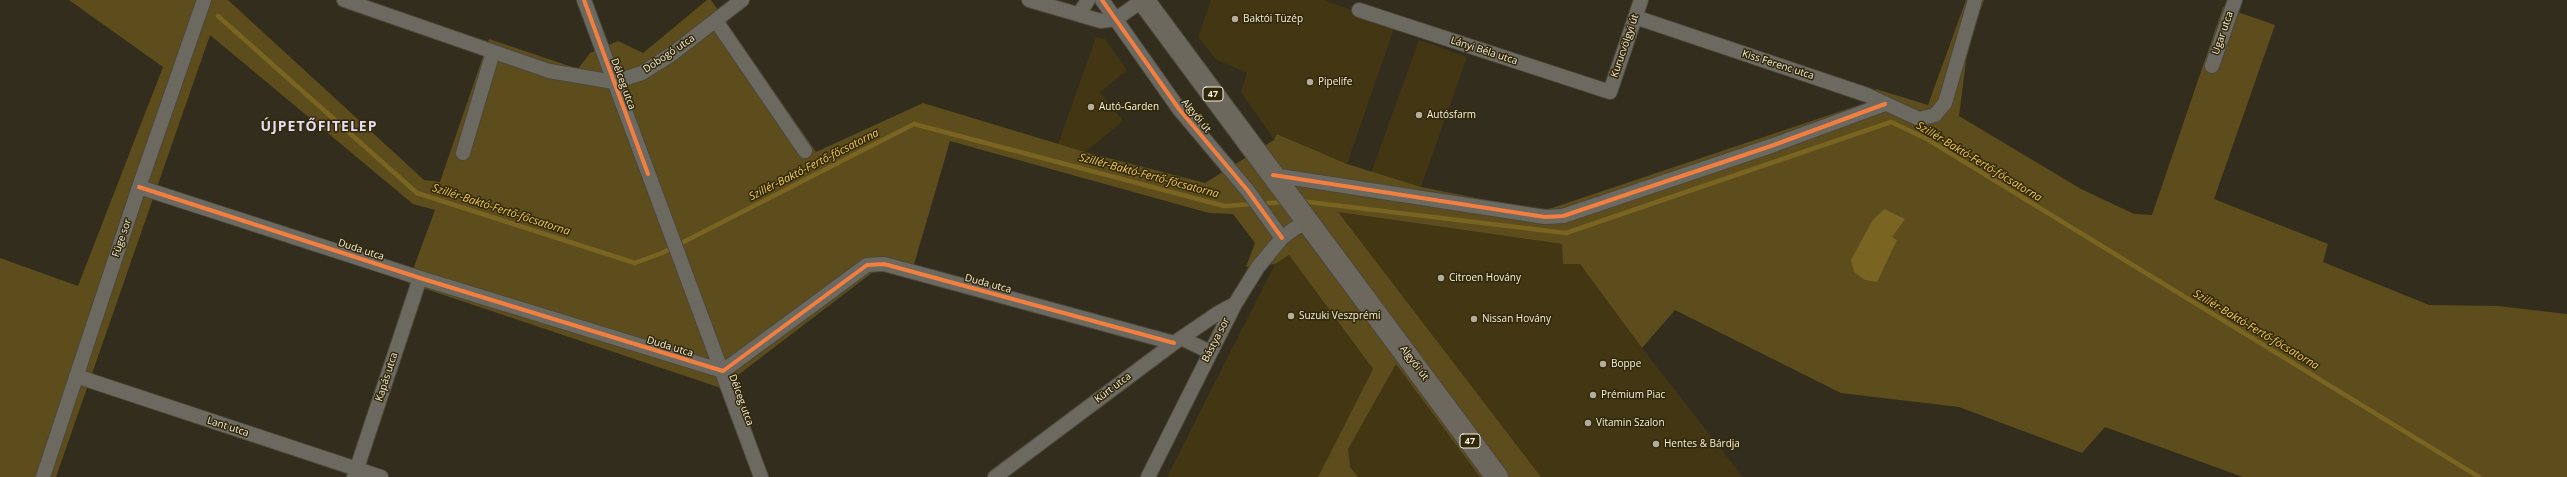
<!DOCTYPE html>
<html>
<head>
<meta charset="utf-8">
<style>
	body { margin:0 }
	canvas { display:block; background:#322d1d }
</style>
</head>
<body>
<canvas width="2567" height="477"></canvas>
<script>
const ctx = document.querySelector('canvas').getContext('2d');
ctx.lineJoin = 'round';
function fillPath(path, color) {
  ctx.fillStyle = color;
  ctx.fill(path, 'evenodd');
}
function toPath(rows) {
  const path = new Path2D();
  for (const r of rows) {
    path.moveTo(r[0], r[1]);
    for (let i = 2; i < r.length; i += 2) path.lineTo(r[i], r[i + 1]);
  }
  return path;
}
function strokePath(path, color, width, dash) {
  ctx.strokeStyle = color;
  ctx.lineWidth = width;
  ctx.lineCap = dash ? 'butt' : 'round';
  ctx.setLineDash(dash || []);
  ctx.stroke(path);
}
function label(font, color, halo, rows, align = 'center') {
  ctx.font = font + ' "Open Sans",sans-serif';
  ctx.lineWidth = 3;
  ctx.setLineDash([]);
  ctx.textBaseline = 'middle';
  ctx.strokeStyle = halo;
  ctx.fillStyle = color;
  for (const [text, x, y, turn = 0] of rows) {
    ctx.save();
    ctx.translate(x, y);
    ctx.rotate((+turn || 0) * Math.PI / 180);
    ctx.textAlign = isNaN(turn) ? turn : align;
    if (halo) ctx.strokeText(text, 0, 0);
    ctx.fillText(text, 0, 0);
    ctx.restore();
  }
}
const built = toPath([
	[1211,0,1324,0,1395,26,1347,164,1277,134,1274,140,1241,92,1247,73,1217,60,1198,37],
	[1096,37,1105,39,1127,70,1100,92,1123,121,1085,152,1058,144],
	[1419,40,1467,57,1421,187,1371,173],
	[1337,212,1562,244,1580,264,1642,348,1743,477,1541,477],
	[1289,255,1373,369,1318,477,1167,477,1275,264],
	[1396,363,1480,477,1358,477,1350,467,1347,449]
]);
const green = toPath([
	[69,0,228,0,424,180,440,182,489,39,578,69,590,53,618,41,643,53,707,0,711,0,816,152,923,103,1085,152,1205,183,1274,140,1277,134,1347,164,1421,187,1526,208,1549,209,1871,101,1876,89,1928,105,1966,0,1984,0,1968,46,1959,116,2081,189,2134,214,2152,215,2223,7,2275,25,2214,199,2328,244,2323,262,2429,305,2498,306,2567,314,2567,477,2243,477,2105,427,2082,453,1959,407,1841,393,1675,310,1642,348,1580,264,1563,264,1562,244,1338,212,1541,477,1480,477,1396,364,1348,449,1350,467,1358,477,1318,477,1373,369,1289,255,1275,264,1246,267,1255,243,1233,214,1209,213,950,141,910,278,877,269,721,388,408,283,435,210,413,204,210,35,56,477,0,477,0,258,78,286,163,67]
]);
const water = toPath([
	[1884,209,1905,219,1892,237,1897,240,1877,282,1865,280,1854,272,1851,260,1872,221]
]);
const stream = toPath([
	[218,16,417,193,635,263,662,253,914,124,1224,206,1285,202],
	[1300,201,1566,233,1891,122,1927,139,2479,477]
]);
const street = toPath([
	[344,0,549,71,614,82,642,73,672,54,742,0],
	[584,0,761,477],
	[1029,0,1101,21,1116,19,1143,0],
	[1102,0,1179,109,1248,191,1282,238],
	[1359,10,1610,92,1641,0],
	[1079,14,1088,0],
	[1635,17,1867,95,1919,119,1935,115,1945,103,1975,0],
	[716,21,805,151],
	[2212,66,2235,0],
	[463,153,493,52],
	[1273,175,1545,217,1563,216,1771,146,1885,104],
	[139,187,420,278,723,371,867,265,884,264,1174,343],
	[1181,338,1210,352],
	[76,376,381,477],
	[43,477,139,187,204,0],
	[354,477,420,278],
	[995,477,1174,343,1218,313,1235,304],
	[1148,477,1235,304,1258,267,1282,238,1295,228,1309,223]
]);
const primary = toPath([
	[1143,0,1497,477]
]);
const cycleway = toPath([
	[584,0,648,174],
	[1102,0,1179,109,1248,191,1282,238],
	[1273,175,1545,217,1563,216,1771,146,1885,104],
	[139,187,420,278,723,371,867,265,884,264,1174,343]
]);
const markers = [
	[1235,19,4,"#b3ad9c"],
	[1310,82,4,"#b3ad9c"],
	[1091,107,4,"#b3ad9c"],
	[1419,115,4,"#b3ad9c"],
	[1441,278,4,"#b3ad9c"],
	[1291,316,4,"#b3ad9c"],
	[1474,319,4,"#b3ad9c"],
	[1603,364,4,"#b3ad9c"],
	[1593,395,4,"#b3ad9c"],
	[1588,423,4,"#b3ad9c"],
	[1656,444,4,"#b3ad9c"]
];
const shields = [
	[1213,94,20],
	[1470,441,20]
];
const shieldNames = [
	["47",1213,94],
	["47",1470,441]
];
const poiNames = [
	["Baktói Tüzép",1243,19],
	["Pipelife",1318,82],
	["Autó-Garden",1099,107],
	["Autósfarm",1427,115],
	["Citroen Hovány",1449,278],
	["Suzuki Veszprémi",1299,316],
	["Nissan Hovány",1482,319],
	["Boppe",1611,364],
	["Prémium Piac",1601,395],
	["Vitamin Szalon",1596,423],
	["Hentes & Bárdja",1664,444]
];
const streetNames = [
	["Ugar utca",2223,33,-71],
	["Kurucvölgyi út",1625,46,-71],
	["Lányi Béla utca",1484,51,18],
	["Dobogó utca",669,54,-34],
	["Kiss Ferenc utca",1778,65,18],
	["Délceg utca",623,84,70],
	["Algyői út",1196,116,51],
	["Füge sor",122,238,-71],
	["Duda utca",361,250,18],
	["Duda utca",988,284,15],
	["Bástya sor",1216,340,-63],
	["Duda utca",670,347,17],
	["Algyői út",1414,363,53],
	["Kapás utca",387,377,-72],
	["Kürt utca",1113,388,-37],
	["Délceg utca",741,400,70],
	["Lant utca",228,427,18]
];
const waterNames = [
	["Szillér-Baktó-Fertő-főcsatorna",1979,162,31],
	["Szillér-Baktó-Fertő-főcsatorna",814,165,-27],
	["Szillér-Baktó-Fertő-főcsatorna",1149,176,15],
	["Szillér-Baktó-Fertő-főcsatorna",501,210,18],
	["Szillér-Baktó-Fertő-főcsatorna",2256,330,31]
];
const districtNames = [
	["ÚJPETŐFITELEP",319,127]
];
fillPath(built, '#423613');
fillPath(green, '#5d4d1c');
fillPath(water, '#796421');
strokePath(stream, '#796421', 4.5);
strokePath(street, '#4c483a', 16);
strokePath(primary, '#4c483a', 24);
strokePath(street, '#6c6961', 14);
strokePath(primary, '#6c685e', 22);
strokePath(cycleway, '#f27e40', 4);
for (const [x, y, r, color] of markers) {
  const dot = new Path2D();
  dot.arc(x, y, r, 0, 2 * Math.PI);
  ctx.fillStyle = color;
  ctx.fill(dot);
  strokePath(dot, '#312709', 1.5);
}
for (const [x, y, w] of shields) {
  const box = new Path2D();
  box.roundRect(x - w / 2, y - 7, w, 14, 3);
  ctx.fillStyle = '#312709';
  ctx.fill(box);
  strokePath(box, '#f8f2e1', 1);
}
label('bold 9px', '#f8f2e1', null, shieldNames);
label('10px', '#f8f2e1', '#312709', poiNames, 'left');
label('10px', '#f8f2e1', '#312709', streetNames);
label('italic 11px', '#f3cb4d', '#312709', waterNames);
ctx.letterSpacing = '1px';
label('bold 14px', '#e5dcf8', '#312709', districtNames);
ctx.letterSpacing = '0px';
</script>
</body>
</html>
